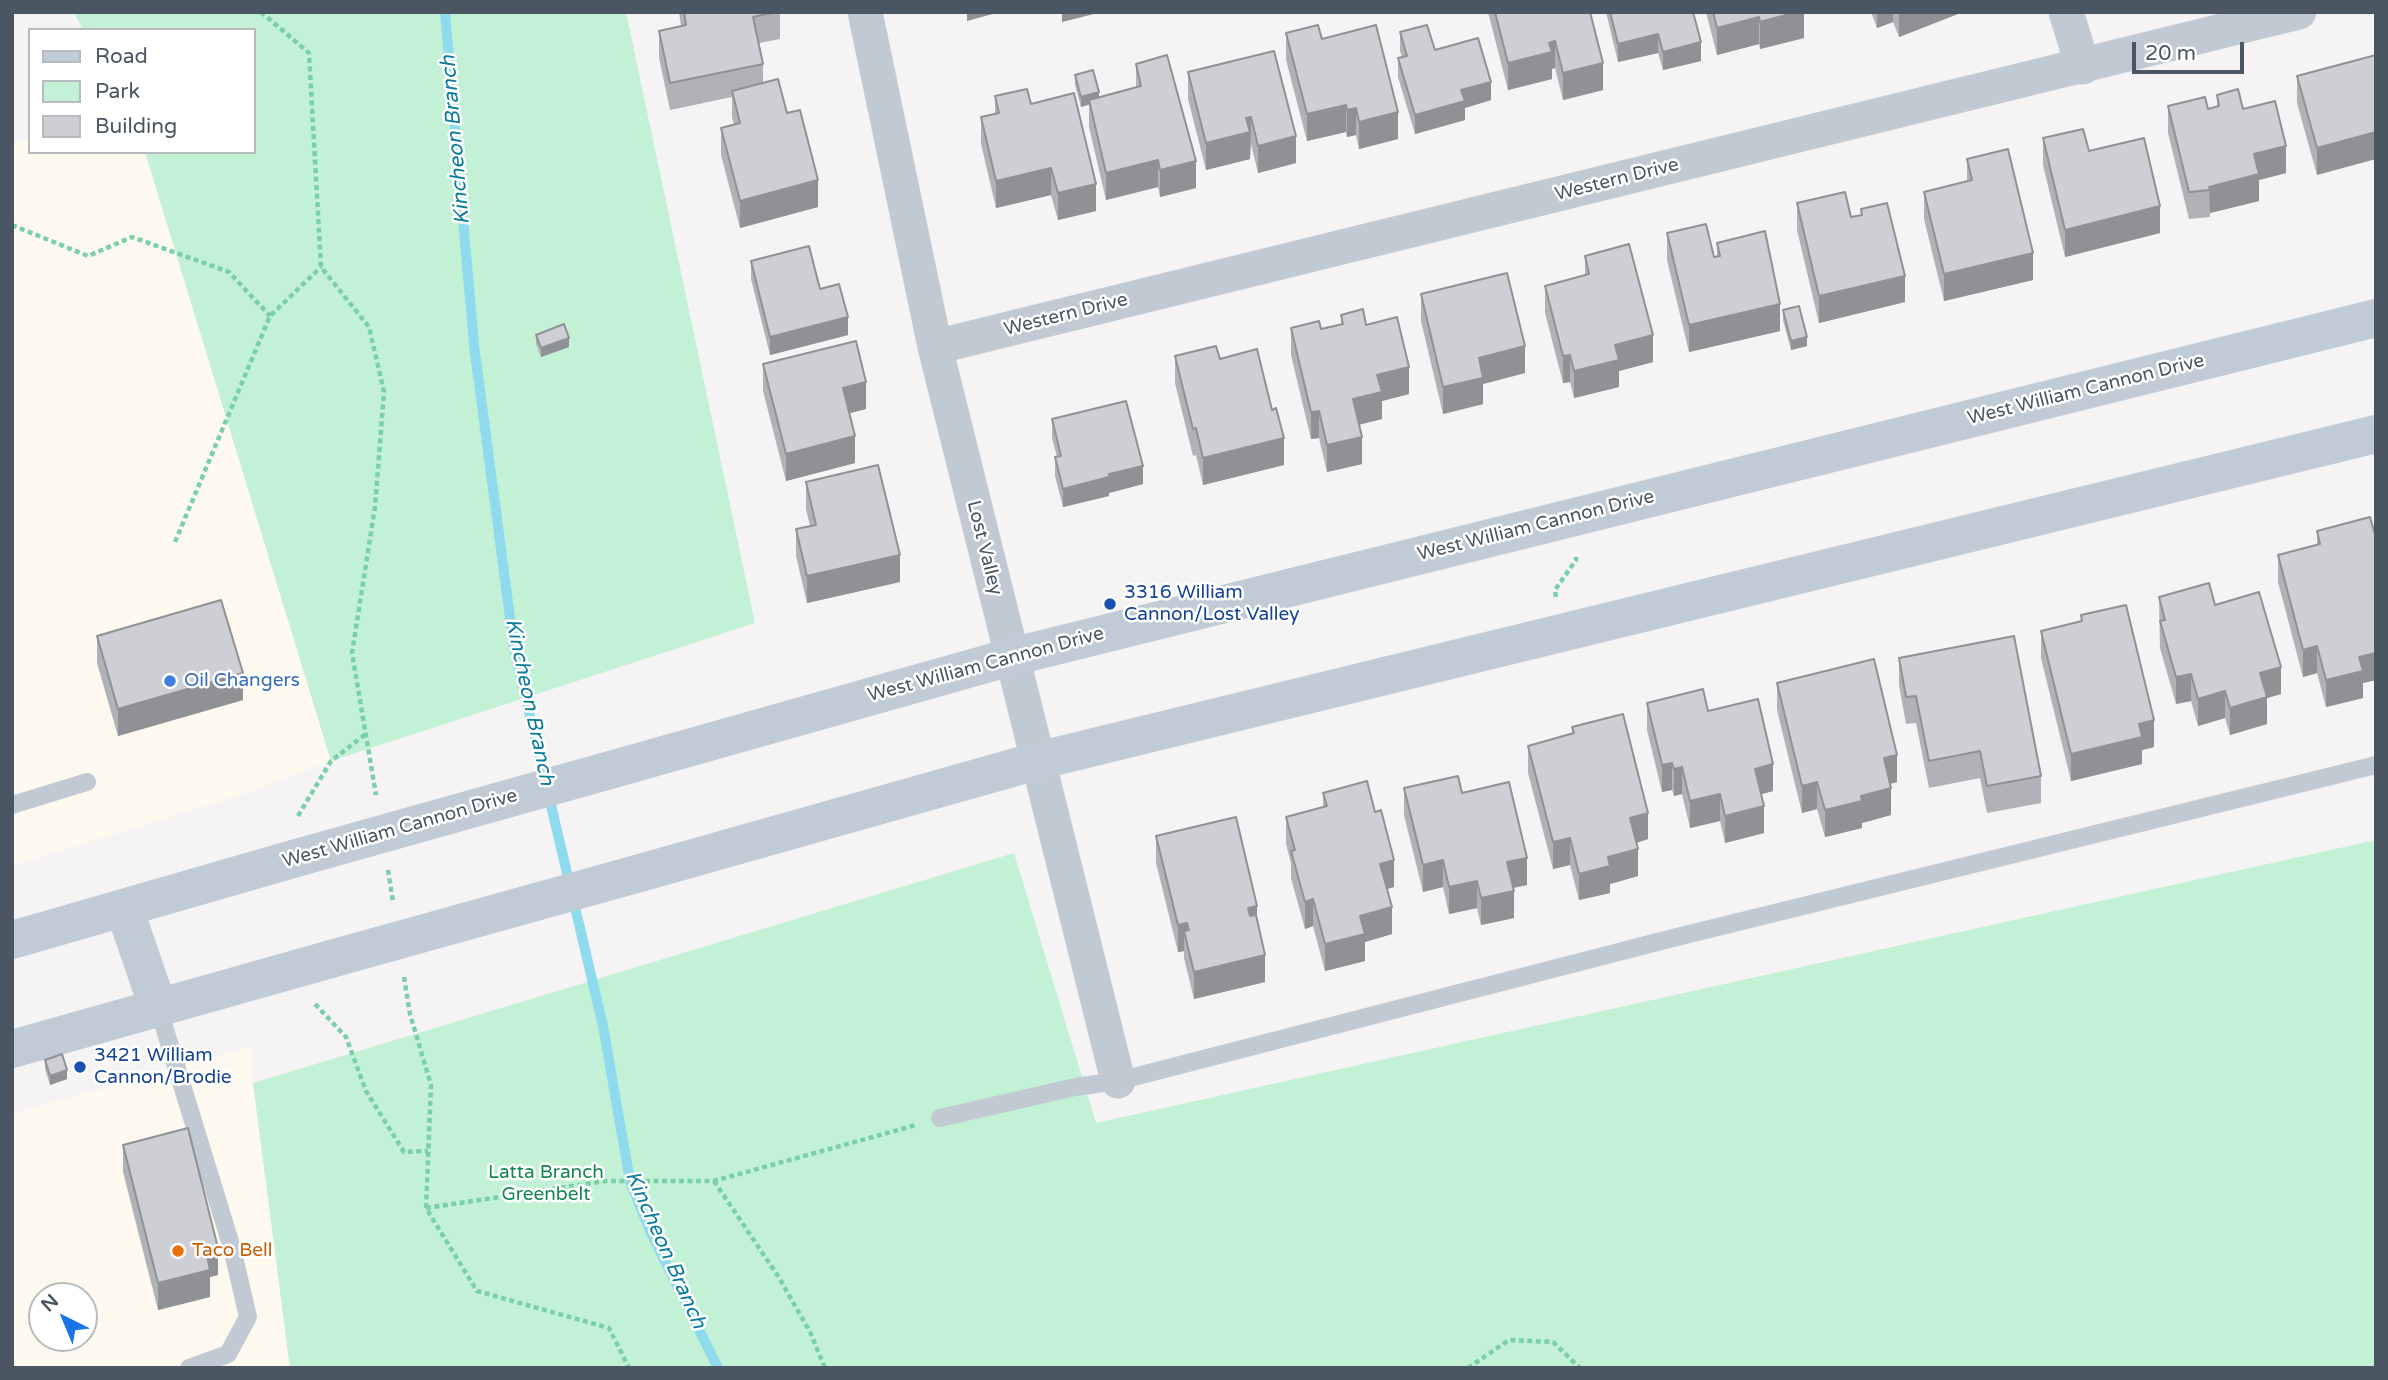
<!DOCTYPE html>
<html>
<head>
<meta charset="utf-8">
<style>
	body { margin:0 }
	#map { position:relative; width:2388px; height:1380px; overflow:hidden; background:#f5f3f3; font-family:"Varela Round",sans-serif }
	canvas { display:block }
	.frame { position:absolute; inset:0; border:14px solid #4a5661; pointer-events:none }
	.legend { position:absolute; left:28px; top:28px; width:228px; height:126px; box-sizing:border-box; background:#fff; border:2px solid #b7bbc0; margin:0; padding:9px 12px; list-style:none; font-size:21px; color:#4a5661 }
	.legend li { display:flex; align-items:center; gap:14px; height:35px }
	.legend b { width:35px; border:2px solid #b7bbc0 }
	.north { position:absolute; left:28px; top:1282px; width:70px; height:70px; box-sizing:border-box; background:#fff; border:2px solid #b7bbc0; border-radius:50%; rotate:317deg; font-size:19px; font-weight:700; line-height:28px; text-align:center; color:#4a5661 }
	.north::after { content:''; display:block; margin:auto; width:24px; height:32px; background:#1a73e8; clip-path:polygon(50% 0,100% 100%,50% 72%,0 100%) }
	.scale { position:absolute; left:2132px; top:42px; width:112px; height:32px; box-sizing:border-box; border:4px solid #4a5661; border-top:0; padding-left:9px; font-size:21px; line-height:24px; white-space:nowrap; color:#4a5661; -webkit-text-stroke:5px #fff; paint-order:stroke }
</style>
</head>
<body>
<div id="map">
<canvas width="2388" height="1380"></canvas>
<div class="frame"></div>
<ul class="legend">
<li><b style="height:9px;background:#c1cbd6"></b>Road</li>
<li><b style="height:19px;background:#c3f1d5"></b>Park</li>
<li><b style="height:19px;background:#cdcfd5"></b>Building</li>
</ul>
<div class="north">N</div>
<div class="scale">20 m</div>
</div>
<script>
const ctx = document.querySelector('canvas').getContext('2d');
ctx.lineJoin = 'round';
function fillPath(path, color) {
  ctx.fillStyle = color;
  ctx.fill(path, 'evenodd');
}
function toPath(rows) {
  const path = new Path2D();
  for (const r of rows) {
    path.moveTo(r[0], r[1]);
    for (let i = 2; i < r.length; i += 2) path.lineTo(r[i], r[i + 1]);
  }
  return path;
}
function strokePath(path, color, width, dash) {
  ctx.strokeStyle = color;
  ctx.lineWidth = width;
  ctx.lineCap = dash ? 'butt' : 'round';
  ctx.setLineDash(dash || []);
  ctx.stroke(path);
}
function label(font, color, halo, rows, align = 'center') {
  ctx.font = font + ' "Varela Round",sans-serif';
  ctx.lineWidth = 5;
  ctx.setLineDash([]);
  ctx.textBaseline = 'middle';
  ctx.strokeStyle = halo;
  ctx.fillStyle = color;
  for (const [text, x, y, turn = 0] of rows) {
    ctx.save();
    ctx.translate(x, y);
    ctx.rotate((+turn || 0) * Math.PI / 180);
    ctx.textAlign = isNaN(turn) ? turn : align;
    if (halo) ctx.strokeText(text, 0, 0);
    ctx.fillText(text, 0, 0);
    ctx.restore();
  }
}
const commercial = toPath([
	[30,139,30,152,145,152,331,761,247,793,12,866,12,143],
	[252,1046,253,1083,290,1368,12,1368,12,1114],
	[42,1296,84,1296,84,1338,42,1338]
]);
const green = toPath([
	[74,12,626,12,755,623,331,761,145,152,254,152,254,30,83,30],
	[2376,840,2376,1368,290,1368,253,1083,1014,853,1096,1123]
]);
const stream = toPath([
	[445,12,474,345,514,648,603,1026,630,1181,650,1231,718,1368]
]);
const path = toPath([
	[261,12,309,53,321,267,369,327,384,392,375,507,352,653,376,795],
	[12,225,88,256,132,237,229,272,270,316],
	[175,542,270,316,321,267],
	[1556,597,1555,590,1576,560,1576,557],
	[298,816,331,761,367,733],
	[388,870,393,902],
	[404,977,410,1014,431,1085,426,1208,477,1291,609,1328,629,1368],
	[315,1004,346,1037,366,1091,404,1152,428,1151],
	[714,1181,778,1276,810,1332,825,1368],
	[426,1208,606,1181,714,1181,916,1125],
	[1468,1368,1509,1340,1553,1342,1580,1368]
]);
const lane = toPath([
	[12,805,87,782],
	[158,1007,232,1248,248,1317,228,1354,189,1368],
	[940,1118,1075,1087,1118,1081,1673,938,2376,765]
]);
const street = toPath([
	[865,12,935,347,1118,1081],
	[2066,12,2083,67],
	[935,347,2299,12]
]);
const secondary = toPath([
	[603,772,1011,657,2376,318],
	[640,873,1037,761,2376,434],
	[124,908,158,1007],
	[12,940,293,859],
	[12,1049,331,959]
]);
const secondaryBridge = toPath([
	[293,859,603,772],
	[331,959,640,873]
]);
const wall = toPath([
	[679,12,780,12,780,39,759,43,763,64,763,83,787,113,818,207,740,228,721,155,721,128,734,124,732,118,732,97,670,110,659,58,659,31,681,26],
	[1488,12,1590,12,1603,90,1563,100,1555,68,1552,69,1552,79,1508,90],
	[1606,12,1693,12,1701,61,1663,70,1658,53,1618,62],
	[1706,12,1804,12,1804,38,1760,49,1759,44,1717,55],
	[1871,12,1963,12,1899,37,1893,22,1877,28],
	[1400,32,1435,50,1491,100,1465,108,1465,120,1415,134,1398,77,1398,58,1402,57,1400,51],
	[1286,33,1322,39,1398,139,1359,149,1356,135,1347,137,1346,132,1307,141,1286,60],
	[1274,51,1296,163,1258,173,1251,144,1250,159,1206,170,1188,99,1188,72],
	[2376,55,2317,175,2297,103,2297,76],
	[1136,64,1196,188,1160,197,1158,187,1106,200,1089,127,1089,105,1081,107,1075,85,1075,75,1099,97,1136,88],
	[2217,95,2243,109,2286,173,2259,180,2259,201,2210,213,2210,217,2189,219,2168,133,2168,106,2208,109,2217,107],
	[995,96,1031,104,1096,211,1058,220,1051,195,996,208,981,144,981,117,995,114],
	[2043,138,2160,233,2065,257,2043,165],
	[1967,159,2033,280,1944,301,1924,219,1924,192,1967,181],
	[1797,203,1851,217,1861,215,1861,209,1905,302,1819,323,1797,230],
	[1667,233,1714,257,1717,257,1717,243,1780,331,1689,352,1667,260],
	[1585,256,1653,362,1619,371,1619,387,1574,398,1570,382,1563,383,1545,313,1545,286,1585,276],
	[751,261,820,289,848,335,770,355,751,279],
	[1421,294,1525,373,1483,384,1483,404,1443,414,1421,321],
	[1783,310,1807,346,1791,350,1783,320],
	[1341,315,1366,325,1409,394,1382,401,1382,419,1359,425,1362,464,1327,472,1319,438,1311,439,1291,355,1291,328,1321,329,1341,324],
	[536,335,569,347,541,357,536,344],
	[1175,356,1220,359,1284,465,1203,485,1196,455,1193,456,1175,383],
	[763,364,866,409,849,413,855,463,786,481,763,391],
	[1052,419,1143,484,1109,493,1109,496,1063,507,1055,476,1055,457,1057,457,1052,438],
	[806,482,900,582,807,603,796,556,796,529,810,526,806,509],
	[2317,531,2376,538,2376,680,2363,683,2363,698,2326,707,2317,673,2303,677,2278,582,2278,555,2317,545],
	[2159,597,2215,605,2281,694,2267,698,2267,724,2230,735,2225,718,2198,726,2191,701,2176,704,2160,648],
	[2081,615,2154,747,2142,750,2142,764,2071,781,2041,658,2041,631,2081,621],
	[97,636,243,700,118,736,97,663],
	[1899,658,2041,776,2041,803,1987,813,1980,778,1929,788,1916,723,1906,724,1899,685],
	[1777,683,1897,782,1890,784,1891,815,1862,823,1862,828,1825,837,1817,809,1802,813,1777,710],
	[1647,703,1708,711,1773,791,1761,794,1764,833,1725,843,1720,821,1690,828,1682,794,1674,796,1672,790,1662,792,1647,730],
	[1572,727,1648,839,1636,843,1638,876,1610,884,1610,893,1579,900,1570,865,1553,869,1528,773,1528,746,1572,734],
	[1404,788,1462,793,1527,885,1513,888,1514,918,1481,925,1477,908,1449,914,1443,887,1423,892,1404,815],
	[1323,793,1394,887,1387,889,1392,934,1365,942,1365,961,1325,971,1313,926,1305,929,1291,878,1291,863,1286,844,1286,817,1323,807],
	[1156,836,1265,982,1194,999,1184,958,1184,951,1178,952,1156,863],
	[45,1060,67,1079,50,1085,45,1069],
	[123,1145,218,1275,210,1277,210,1297,158,1310,123,1172]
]);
const shadedWall = toPath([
	[967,12,1000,12,967,21],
	[1062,12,1102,12,1062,22],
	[1797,12,1804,12,1804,38,1760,49,1760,22],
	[1877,12,1893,12,1893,22,1877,28],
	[1899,12,1963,12,1899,37],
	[1759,17,1759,44,1717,55,1717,28],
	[1658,34,1658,53,1618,62,1618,44],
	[1555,41,1555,68,1552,69,1552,79,1508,90,1508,63,1549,43],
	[1701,42,1701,61,1663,70,1663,52],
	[1603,63,1603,90,1563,100,1563,73],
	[1491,82,1491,100,1465,108,1465,120,1415,134,1415,115,1461,90],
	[1099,92,1099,102,1089,100,1089,104,1081,107,1081,97],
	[1346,105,1346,132,1307,141,1307,114],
	[1356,108,1356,135,1347,137,1347,110],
	[1398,112,1398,139,1359,149,1359,122],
	[1251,117,1250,159,1206,170,1206,143,1246,118],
	[2376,132,2376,159,2317,175,2317,148],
	[1296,136,1296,163,1258,173,1258,146],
	[2286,146,2286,173,2259,180,2259,201,2210,213,2209,187,2254,154],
	[1158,160,1158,187,1106,200,1106,173],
	[1196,161,1196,188,1160,197,1160,170],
	[1051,168,1051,195,996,208,996,181],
	[818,180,818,207,740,228,740,201],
	[1096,184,1096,211,1058,220,1058,193],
	[2160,206,2160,233,2065,257,2065,230],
	[2033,253,2033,280,1944,301,1944,274],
	[1905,276,1905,302,1819,323,1819,296],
	[1780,304,1780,331,1689,352,1689,325],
	[848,317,848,335,770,355,770,337],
	[1653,335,1653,362,1619,371,1619,387,1574,398,1574,371,1615,345],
	[1807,337,1807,346,1791,350,1791,341],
	[569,338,569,347,541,357,541,348],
	[1525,346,1525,373,1483,384,1483,404,1443,414,1443,387,1479,358],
	[1570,355,1570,382,1563,383,1563,356],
	[1409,367,1409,394,1382,401,1382,419,1353,426,1353,399,1377,375],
	[866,382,866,409,843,415,843,388],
	[1319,411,1319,438,1311,439,1311,412],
	[855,436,855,463,786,481,786,454],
	[1362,437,1362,464,1327,472,1327,445],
	[1284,438,1284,465,1203,485,1203,458],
	[1143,466,1143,484,1109,493,1109,496,1063,507,1063,489,1109,474],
	[900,555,900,582,807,603,807,576],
	[2317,646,2317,673,2303,677,2303,650],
	[2376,653,2376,680,2363,683,2363,698,2326,707,2326,680,2359,657],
	[2281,667,2281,694,2267,698,2267,724,2230,735,2230,708,2260,673],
	[243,673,243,700,118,736,118,709],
	[2191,674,2191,701,2176,704,2176,677],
	[2225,691,2225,718,2198,726,2198,699],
	[2154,720,2154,747,2142,750,2142,764,2071,781,2071,754,2139,724],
	[1897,755,1897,782,1884,785,1884,758],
	[1672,763,1672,790,1662,792,1662,765],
	[1773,764,1773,791,1755,796,1755,769],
	[1682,767,1682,794,1674,796,1674,769],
	[1817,782,1817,809,1802,813,1802,786],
	[1891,788,1891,815,1862,823,1862,828,1825,837,1825,810,1861,796],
	[1720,794,1720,821,1690,828,1690,801],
	[1764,806,1764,833,1725,843,1725,816],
	[1648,813,1648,839,1630,845,1630,818],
	[1570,838,1570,865,1553,869,1553,842],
	[1638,849,1638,876,1610,884,1610,893,1579,900,1579,874,1608,857],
	[1527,858,1527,885,1507,889,1507,862],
	[1394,860,1394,887,1380,891,1380,864],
	[1443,860,1443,887,1423,892,1423,865],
	[1477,881,1477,908,1449,914,1449,887],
	[1514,891,1514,918,1481,925,1481,898],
	[1313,899,1313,926,1305,929,1305,902],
	[1257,906,1257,933,1248,935,1248,908],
	[1392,907,1392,934,1365,942,1365,961,1325,971,1325,944,1360,916],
	[1187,923,1187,946,1184,931,1184,951,1178,952,1178,925],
	[1265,955,1265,982,1194,999,1194,972],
	[67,1070,67,1079,50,1085,50,1076],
	[218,1248,218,1275,210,1277,210,1297,158,1310,158,1283,206,1251]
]);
const building = toPath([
	[684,12,776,12,753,17,763,64,670,83,659,31,686,25,684,12],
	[1495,12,1590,12,1603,63,1563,73,1555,41,1549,43,1552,52,1508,63,1495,12],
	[1610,12,1693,12,1701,42,1663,52,1658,34,1618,44,1610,12],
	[1713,12,1797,12,1760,22,1759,17,1717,28,1713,12],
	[1318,25,1322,39,1376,25,1398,112,1359,122,1356,108,1347,110,1346,105,1307,114,1286,33,1318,25],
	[1427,25,1435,50,1478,38,1491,82,1461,90,1465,101,1415,115,1398,58,1407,56,1400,32,1427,25],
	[1274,51,1296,136,1258,146,1251,117,1246,118,1250,132,1206,143,1188,72,1274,51],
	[1167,55,1196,161,1160,170,1158,160,1106,173,1089,100,1141,86,1136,64,1167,55],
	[2376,55,2376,132,2317,148,2297,76,2376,55],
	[1093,70,1099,92,1081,97,1075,75,1093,70],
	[778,79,787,113,800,110,818,180,740,201,721,128,740,123,732,91,778,79],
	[1027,89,1031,104,1074,93,1096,184,1058,193,1051,168,996,181,981,117,999,113,995,96,1027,89],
	[2238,89,2243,109,2275,101,2286,146,2254,154,2259,174,2209,187,2210,190,2189,192,2168,106,2205,97,2208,109,2219,106,2217,95,2238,89],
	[2083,129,2089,151,2144,138,2160,206,2065,230,2043,138,2083,129],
	[2008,149,2033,253,1944,274,1924,192,1972,180,1967,159,2008,149],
	[1845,192,1851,217,1862,215,1861,209,1887,203,1905,276,1819,296,1797,203,1845,192],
	[1706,224,1714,257,1720,256,1717,243,1765,231,1780,304,1689,325,1667,233,1706,224],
	[1629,244,1653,335,1615,345,1619,360,1574,371,1570,355,1563,356,1545,286,1589,274,1585,256,1629,244],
	[809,246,820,289,839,284,848,317,770,337,751,261,809,246],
	[1507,273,1525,346,1479,358,1483,378,1443,387,1421,294,1507,273],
	[1799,306,1807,337,1791,341,1783,310,1799,306],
	[1363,309,1366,325,1397,317,1409,367,1377,375,1382,392,1353,399,1362,437,1327,445,1319,411,1311,412,1291,328,1319,321,1321,329,1343,324,1341,315,1363,309],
	[564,324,569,338,541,348,536,335,564,324],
	[856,341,866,382,843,388,855,436,786,454,763,364,856,341],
	[1216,346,1220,359,1257,349,1272,410,1276,408,1284,438,1203,458,1196,428,1193,429,1175,356,1216,346],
	[1126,401,1143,466,1109,474,1109,477,1063,489,1055,457,1061,456,1052,419,1126,401],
	[878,465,900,555,807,576,796,529,816,525,806,482,878,465],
	[2370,517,2376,538,2376,653,2359,657,2363,671,2326,680,2317,646,2303,650,2278,555,2320,544,2317,531,2370,517],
	[2209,583,2215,605,2259,592,2281,667,2260,673,2267,697,2230,708,2225,691,2198,699,2191,674,2176,677,2160,621,2165,620,2159,597,2209,583],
	[221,600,243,673,118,709,97,636,221,600],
	[2126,605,2154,720,2139,724,2142,737,2071,754,2041,631,2082,621,2081,615,2126,605],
	[2014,636,2041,776,1987,786,1980,751,1929,761,1916,696,1906,697,1899,658,2014,636],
	[1874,659,1897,755,1884,758,1891,788,1861,796,1862,801,1825,810,1817,782,1802,786,1777,683,1874,659],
	[1703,689,1708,711,1758,699,1773,764,1755,769,1764,806,1725,816,1720,794,1690,801,1682,767,1674,769,1672,763,1662,765,1647,703,1703,689],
	[1623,714,1648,813,1630,818,1638,849,1608,857,1610,866,1579,874,1570,838,1553,842,1528,746,1574,733,1572,727,1623,714],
	[1458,776,1462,793,1509,782,1527,858,1507,862,1514,891,1481,898,1477,881,1449,887,1443,860,1423,865,1404,788,1458,776],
	[1367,781,1375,812,1381,810,1394,860,1380,864,1392,907,1360,916,1365,934,1325,944,1313,899,1305,902,1291,851,1295,850,1286,817,1327,806,1323,793,1367,781],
	[1236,817,1257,906,1248,908,1250,916,1256,915,1265,955,1194,972,1184,931,1189,930,1187,923,1178,925,1156,836,1236,817],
	[62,1054,67,1070,50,1076,45,1060,62,1054],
	[188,1128,218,1248,206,1251,210,1270,158,1283,123,1145,188,1128]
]);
const markers = [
	[1110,604,7,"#1a4fb4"],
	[170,681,7,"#3f7fe0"],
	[80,1067,7,"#1a4fb4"],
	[178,1251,7,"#e8710a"]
];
const streetNames = [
	["Western Drive",1617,180,-14],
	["Western Drive",1066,315,-14],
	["West William Cannon Drive",2086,390,-14],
	["West William Cannon Drive",1536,526,-14],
	["Lost Valley",984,548,76],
	["West William Cannon Drive",986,665,-15],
	["West William Cannon Drive",400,829,-16]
];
const transitNames = [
	["3316 William",1124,593],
	["Cannon/Lost Valley",1124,615],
	["3421 William",94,1056],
	["Cannon/Brodie",94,1078]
];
const shopNames = [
	["Oil Changers",184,681]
];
const parkNames = [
	["Latta Branch",546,1173],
	["Greenbelt",546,1195]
];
const foodNames = [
	["Taco Bell",192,1251]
];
const waterNames = [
	["Kincheon Branch",456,140,-95],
	["Kincheon Branch",529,702,78],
	["Kincheon Branch",665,1250,66]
];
fillPath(commercial, '#fdf9ef');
fillPath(green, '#c3f1d5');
strokePath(stream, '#90daee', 10);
strokePath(path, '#7ad0a6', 4.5, [5, 3.5]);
strokePath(lane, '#c1cad2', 18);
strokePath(street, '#c1cad2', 35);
strokePath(secondary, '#c1cbd6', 38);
strokePath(secondaryBridge, '#c1cbd6', 38);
fillPath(wall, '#b0b2b7');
fillPath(shadedWall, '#909195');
fillPath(building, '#cdcfd5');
strokePath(building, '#909195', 2);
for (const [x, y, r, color] of markers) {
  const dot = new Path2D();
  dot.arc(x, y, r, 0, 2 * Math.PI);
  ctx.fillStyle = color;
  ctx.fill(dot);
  strokePath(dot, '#fff', 2.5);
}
label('19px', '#4a5661', '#fff', streetNames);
label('19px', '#164399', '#fff', transitNames, 'left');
label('19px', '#366cbe', '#fff', shopNames, 'left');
label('19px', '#17864f', '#fff', parkNames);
label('19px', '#c56008', '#fff', foodNames, 'left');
label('italic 21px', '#0c7c9b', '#fff', waterNames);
</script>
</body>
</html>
